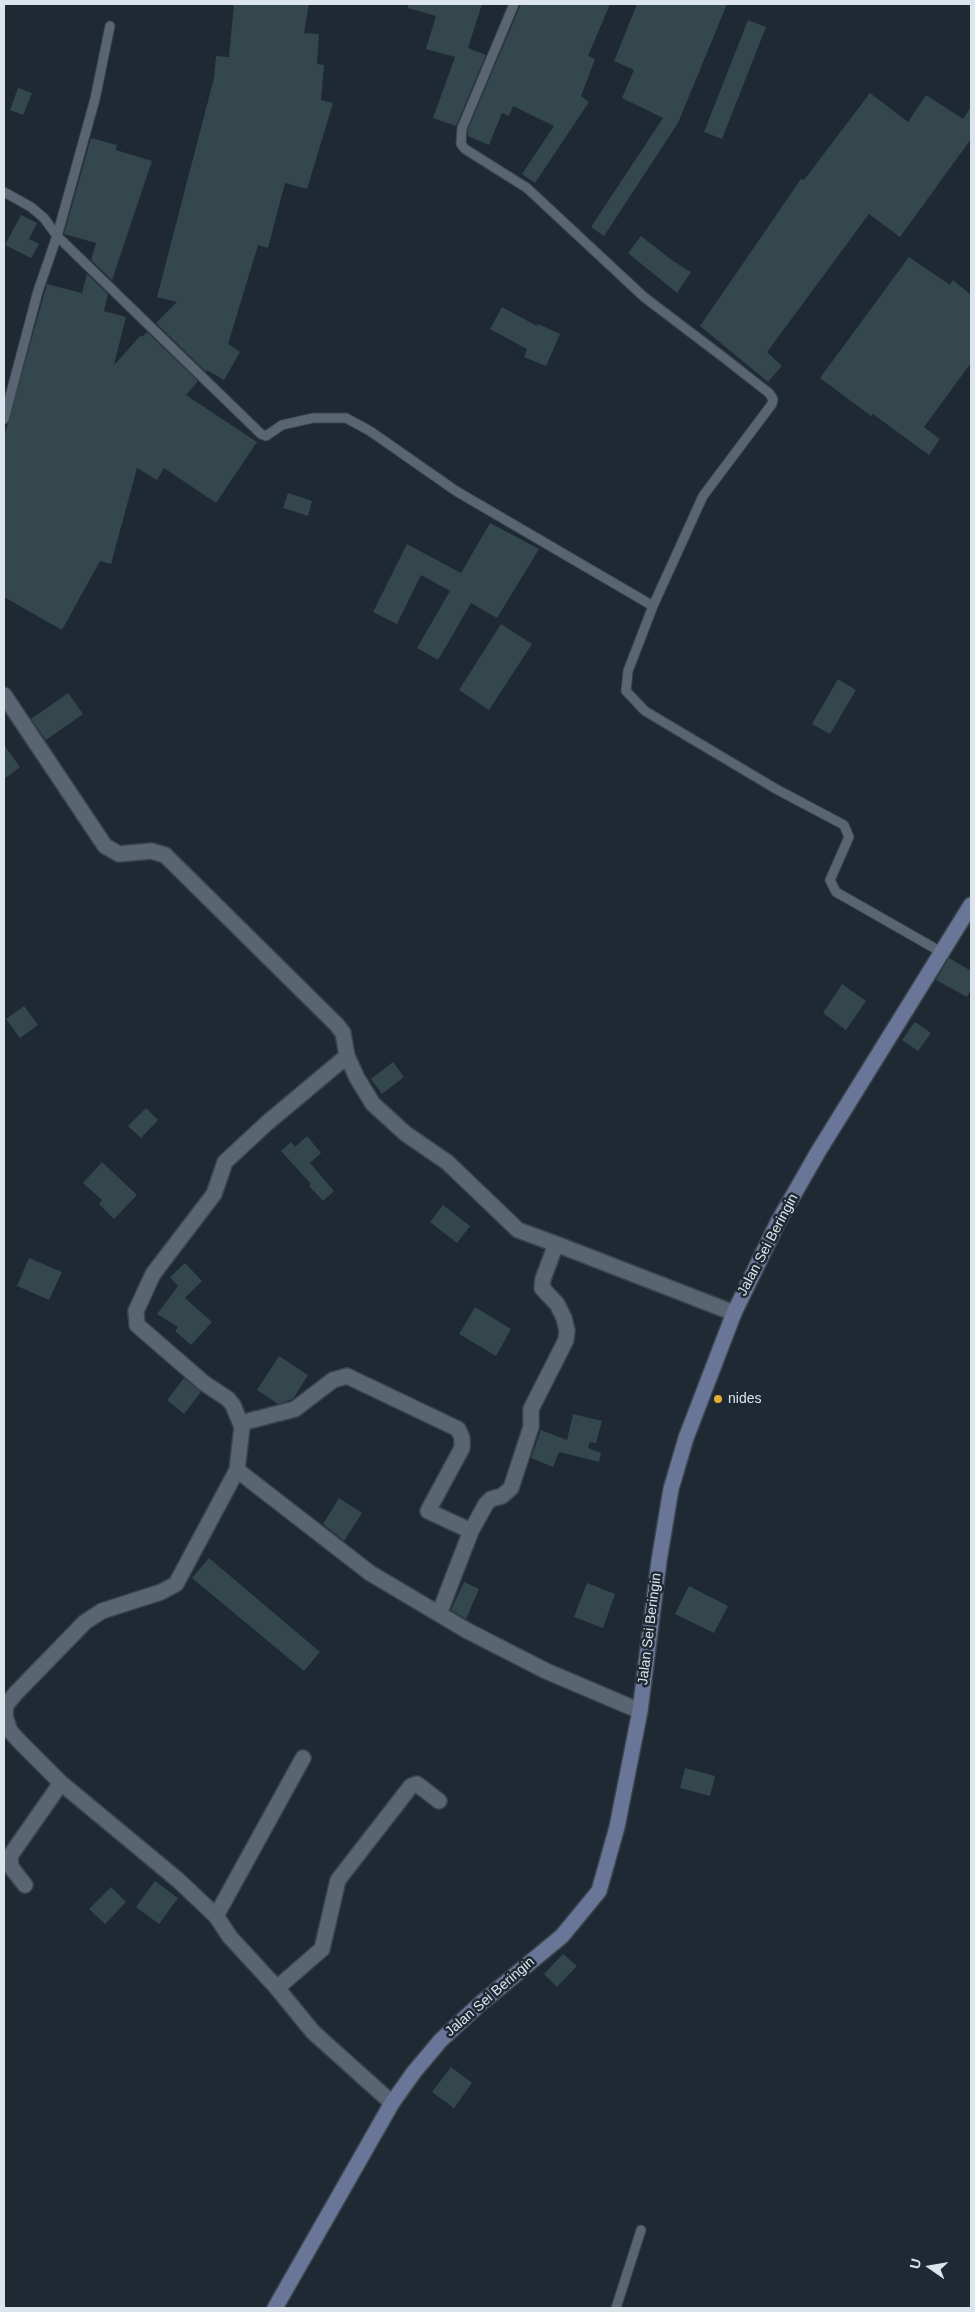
<!DOCTYPE html>
<html>
<head>
<meta charset="utf-8">
<style>
	body { margin:0 }
	#map { position:relative; width:975px; height:2312px; overflow:hidden; background:#1e2934; font-family:Helvetica,sans-serif }
	canvas { display:block }
	.frame { position:absolute; inset:0; border:5px solid #dde5ec; pointer-events:none }
	.north { position:absolute; left:905px; top:2242px; width:50px; height:50px; -webkit-text-stroke:4px #1e2934; paint-order:stroke; rotate:283deg; font-size:14px; font-weight:700; line-height:20px; text-align:center; color:#dde5ec }
	.north::after { content:''; display:block; margin:auto; width:18px; height:22px; background:#dde5ec; clip-path:polygon(50% 0,100% 100%,50% 72%,0 100%) }
</style>
</head>
<body>
<div id="map">
<canvas width="975" height="2312"></canvas>
<div class="frame"></div>
<div class="north">U</div>
</div>
<script>
const ctx = document.querySelector('canvas').getContext('2d');
ctx.lineJoin = 'round';
function fillPath(path, color) {
  ctx.fillStyle = color;
  ctx.fill(path, 'evenodd');
}
function toPath(rows) {
  const path = new Path2D();
  for (const r of rows) {
    path.moveTo(r[0], r[1]);
    for (let i = 2; i < r.length; i += 2) path.lineTo(r[i], r[i + 1]);
  }
  return path;
}
function strokePath(path, color, width, dash) {
  ctx.strokeStyle = color;
  ctx.lineWidth = width;
  ctx.lineCap = dash ? 'butt' : 'round';
  ctx.setLineDash(dash || []);
  ctx.stroke(path);
}
function label(font, color, halo, rows, align = 'center') {
  ctx.font = font + ' Helvetica,sans-serif';
  ctx.lineWidth = 5;
  ctx.setLineDash([]);
  ctx.textBaseline = 'middle';
  ctx.strokeStyle = halo;
  ctx.fillStyle = color;
  for (const [text, x, y, turn = 0] of rows) {
    ctx.save();
    ctx.translate(x, y);
    ctx.rotate((+turn || 0) * Math.PI / 180);
    ctx.textAlign = isNaN(turn) ? turn : align;
    if (halo) ctx.strokeText(text, 0, 0);
    ctx.fillText(text, 0, 0);
    ctx.restore();
  }
}
const building = toPath([
	[234,4,309,4,304,33,319,34,317,64,324,65,321,100,333,103,307,189,285,183,268,248,258,245,228,344,240,352,224,380,207,370,206,372,156,323,177,302,157,297,214,78,216,56,229,57],
	[408,4,482,4,468,48,486,55,456,126,433,118,455,57,426,49,436,16,408,8],
	[521,4,610,4,588,56,595,59,581,96,589,102,535,183,522,174,554,126,513,106,509,116,502,113,489,145,468,136,468,129],
	[637,4,727,4,678,123,604,236,591,227,663,118,622,98,634,70,614,61],
	[748,20,766,27,722,139,704,132],
	[18,88,32,93,23,115,10,110],
	[870,93,908,122,926,95,963,119,971,107,971,139,900,237,869,214,767,352,782,366,768,382,700,326,801,179,804,180],
	[91,138,117,145,116,150,152,161,112,280,91,260,96,243,64,234],
	[21,215,37,223,29,239,39,244,31,258,5,245],
	[641,236,673,261,691,272,677,293,628,253],
	[909,257,950,285,953,280,971,295,971,363,924,427,940,439,929,455,873,414,871,416,820,378],
	[87,274,108,294,104,311,126,317,114,365,141,335,142,337,147,332,198,381,186,395,257,442,216,503,164,468,157,480,137,468,111,564,100,561,62,630,4,597,4,437,47,284,82,293],
	[502,307,537,326,538,324,560,334,546,366,524,357,527,349,490,329],
	[288,493,312,501,308,516,283,508],
	[490,523,539,549,497,618,471,603,438,660,417,648,450,591,421,575,397,624,373,612,407,544,461,573],
	[501,624,532,644,489,710,459,690],
	[838,679,856,690,830,734,812,724],
	[68,693,83,714,46,740,31,719],
	[4,745,20,767,4,779],
	[949,958,971,971,971,990,967,997,936,980],
	[842,984,866,1001,846,1030,823,1013],
	[24,1006,38,1025,20,1038,6,1019],
	[915,1022,931,1033,918,1051,902,1040],
	[393,1062,404,1077,382,1094,371,1079],
	[146,1108,158,1120,141,1138,128,1126],
	[307,1136,321,1153,310,1163,334,1191,323,1201,309,1186,311,1184,281,1151,291,1142,295,1147],
	[102,1162,137,1195,114,1219,99,1204,102,1200,83,1183],
	[443,1205,470,1226,457,1243,430,1222],
	[29,1258,62,1272,49,1300,17,1286],
	[185,1263,202,1281,185,1298,212,1322,191,1345,175,1331,178,1327,157,1314,178,1286,170,1277],
	[475,1307,511,1329,496,1356,459,1334],
	[279,1356,308,1375,293,1399,278,1404,257,1390],
	[184,1378,201,1392,184,1414,167,1400],
	[573,1414,602,1421,596,1443,590,1442,588,1448,601,1453,599,1462,559,1452,553,1467,531,1458,541,1430,567,1440],
	[339,1498,362,1513,344,1541,323,1524],
	[209,1558,320,1652,304,1671,192,1578],
	[464,1582,479,1589,466,1619,451,1610],
	[587,1583,615,1594,603,1628,574,1617],
	[689,1586,728,1606,714,1633,675,1614],
	[685,1768,715,1776,710,1796,680,1788],
	[155,1881,178,1898,159,1924,136,1907],
	[111,1887,126,1902,105,1924,89,1909],
	[563,1954,577,1966,557,1987,544,1974],
	[451,2067,472,2083,454,2108,432,2092]
]);
const lane = toPath([
	[514,4,462,128,461,144,465,149,527,188,644,297,723,357,769,393,773,399,772,404,703,496,653,606,628,671,626,691,645,711,776,789,844,825,849,837,830,880,836,892,943,953],
	[4,192,31,207,44,218,57,236,261,434,266,436,282,425,313,418,346,418,370,431,456,491,653,606],
	[4,419,38,291,57,236,95,99,110,26],
	[616,2308,641,2230]
]);
const street = toPath([
	[4,695,105,846,119,854,151,851,165,855,337,1025,343,1033,347,1056,357,1078,373,1104,406,1134,447,1162,518,1230,556,1244,543,1279,542,1288,557,1304,564,1318,567,1330,566,1340,531,1409,531,1427,511,1488,502,1496,491,1499,486,1504,471,1531,439,1614],
	[347,1056,267,1123,225,1162,214,1194,153,1274,136,1311,137,1325,204,1383,228,1399,233,1405,242,1427,237,1470,176,1584,161,1592,102,1611,85,1622,16,1693,6,1705,5,1716,10,1731,21,1743,61,1783,178,1880,216,1916,230,1937,277,1988,313,2032,392,2103],
	[556,1244,734,1313],
	[241,1423,295,1409,333,1380,347,1376,458,1429,462,1438,462,1448,428,1511,471,1531],
	[237,1470,370,1573,466,1630,546,1671,640,1711],
	[25,1885,11,1867,10,1856,61,1783],
	[216,1916,303,1758],
	[277,1988,322,1949,338,1880,411,1786,417,1784,439,1801]
]);
const secondary = toPath([
	[275,2308,392,2103,414,2072,441,2040,480,2004,562,1936,599,1891,617,1827,640,1711,659,1561,671,1489,686,1438,734,1313,778,1222,818,1152,971,905]
]);
const markers = [
	[718,1399,5,"#e1af34"]
];
const streetNames = [
	["Jalan Sei Beringin",768,1245,-62],
	["Jalan Sei Beringin",650,1629,-83],
	["Jalan Sei Beringin",490,1997,-41]
];
const poiNames = [
	["nides",728,1399]
];
fillPath(building, '#34474c');
strokePath(lane, '#3a454d', 11);
strokePath(street, '#3a454d', 18);
strokePath(secondary, '#3a454d', 18);
strokePath(lane, '#596672', 9);
strokePath(street, '#596672', 15);
strokePath(secondary, '#6a7697', 15);
for (const [x, y, r, color] of markers) {
  const dot = new Path2D();
  dot.arc(x, y, r, 0, 2 * Math.PI);
  ctx.fillStyle = color;
  ctx.fill(dot);
  strokePath(dot, '#1e2934', 2);
}
label('14px', '#dde5ec', '#1e2934', streetNames);
label('14px', '#dde5ec', '#1e2934', poiNames, 'left');
</script>
</body>
</html>
